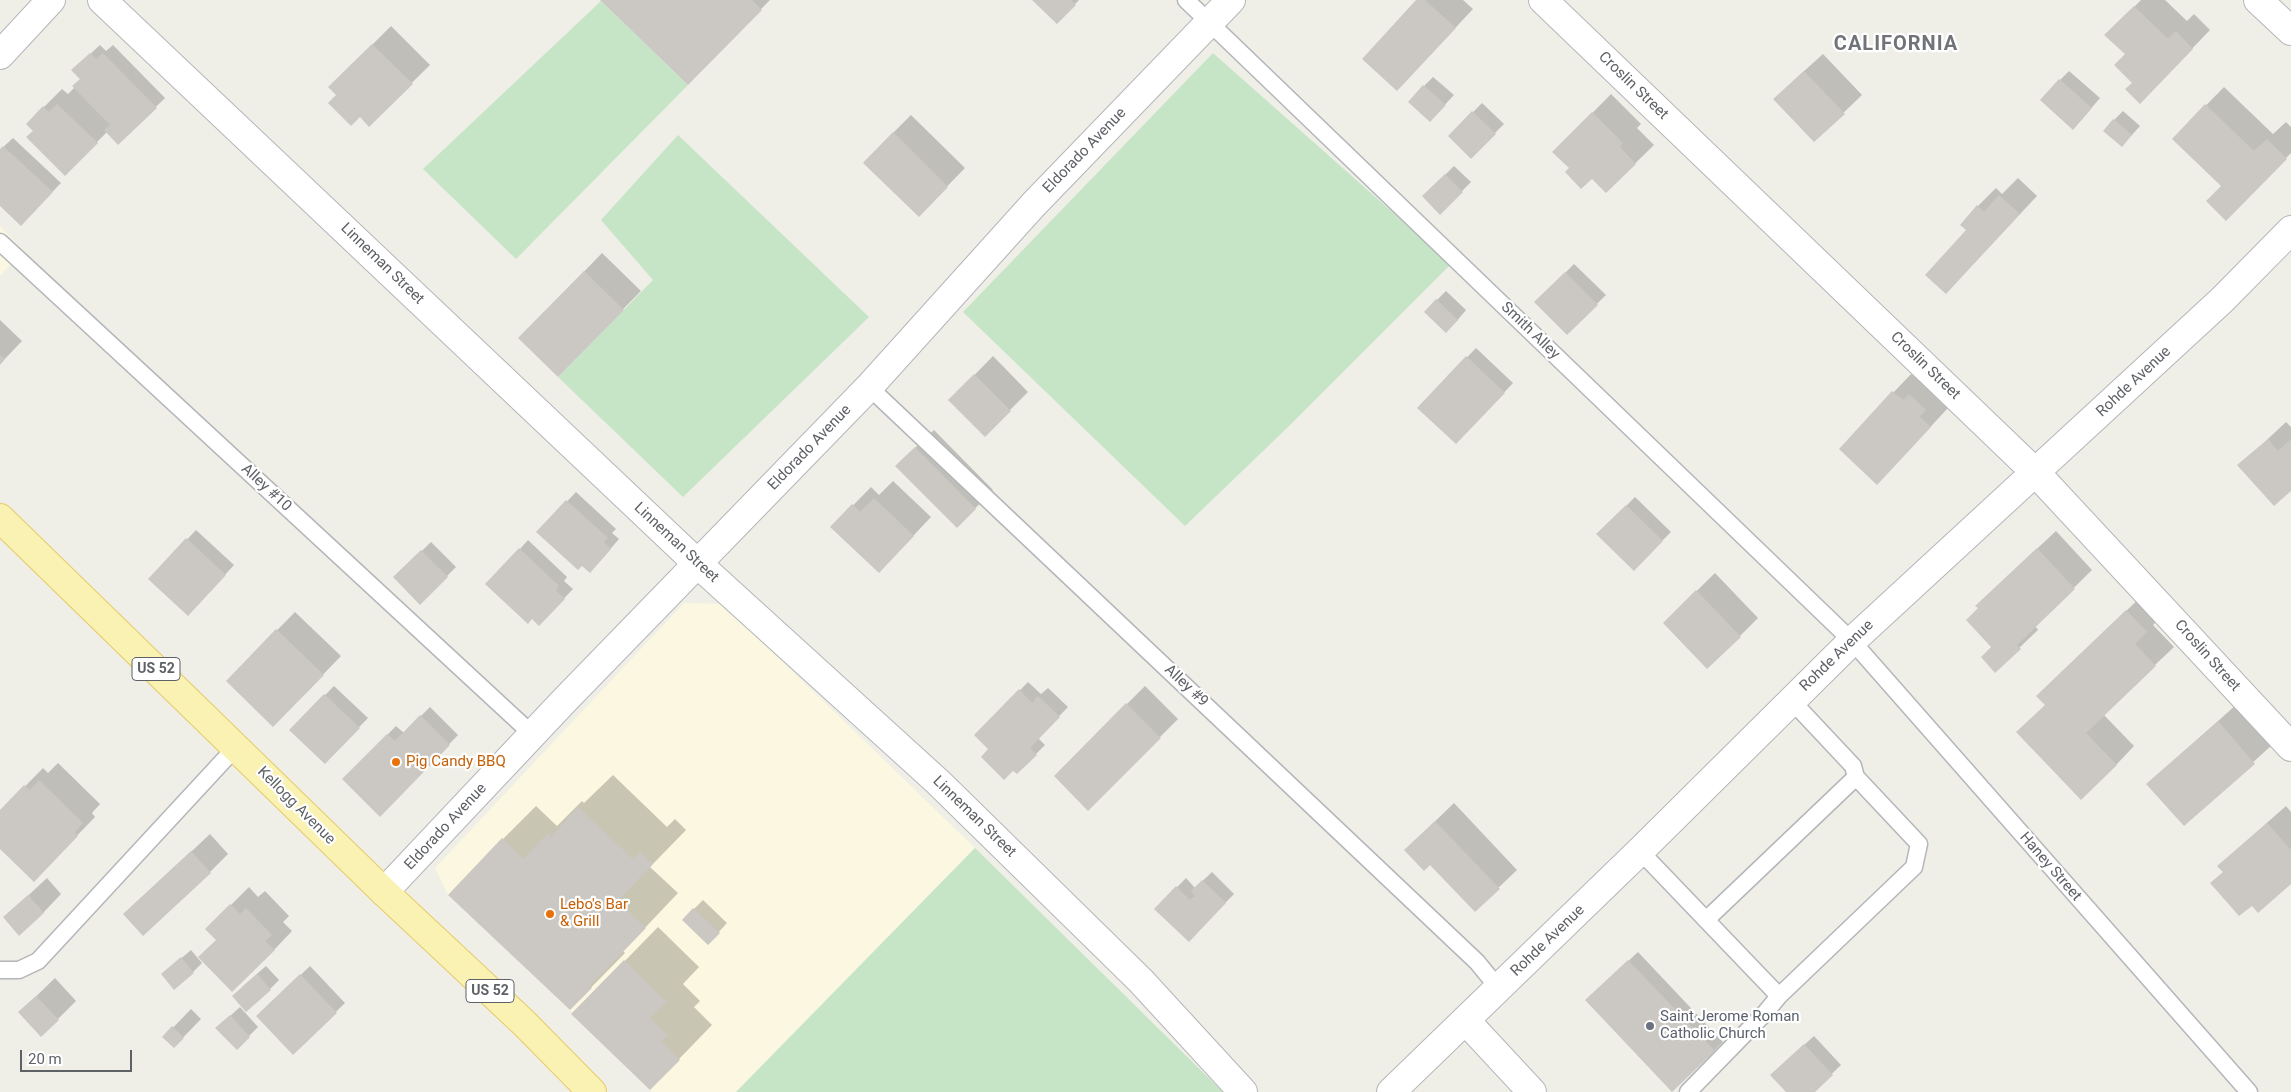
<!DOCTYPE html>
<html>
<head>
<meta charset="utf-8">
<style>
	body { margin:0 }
	#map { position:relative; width:2291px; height:1092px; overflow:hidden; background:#efeee7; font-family:Roboto,sans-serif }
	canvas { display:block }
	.scale { position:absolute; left:20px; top:1050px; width:112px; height:22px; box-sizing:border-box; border:2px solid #5e6166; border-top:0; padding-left:6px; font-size:15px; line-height:18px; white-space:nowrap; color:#5e6166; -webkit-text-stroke:4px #fff; paint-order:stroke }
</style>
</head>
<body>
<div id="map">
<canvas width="2291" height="1092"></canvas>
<div class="scale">20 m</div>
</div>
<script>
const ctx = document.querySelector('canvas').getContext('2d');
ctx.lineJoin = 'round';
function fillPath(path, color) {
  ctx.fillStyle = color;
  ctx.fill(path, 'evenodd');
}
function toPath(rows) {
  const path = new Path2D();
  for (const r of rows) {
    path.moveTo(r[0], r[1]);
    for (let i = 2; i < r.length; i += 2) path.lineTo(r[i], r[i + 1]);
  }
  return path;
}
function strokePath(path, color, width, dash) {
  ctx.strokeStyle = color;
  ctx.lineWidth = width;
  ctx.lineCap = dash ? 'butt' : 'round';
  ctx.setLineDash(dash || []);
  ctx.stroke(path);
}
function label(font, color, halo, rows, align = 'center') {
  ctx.font = font + ' Roboto,sans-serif';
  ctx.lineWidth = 4.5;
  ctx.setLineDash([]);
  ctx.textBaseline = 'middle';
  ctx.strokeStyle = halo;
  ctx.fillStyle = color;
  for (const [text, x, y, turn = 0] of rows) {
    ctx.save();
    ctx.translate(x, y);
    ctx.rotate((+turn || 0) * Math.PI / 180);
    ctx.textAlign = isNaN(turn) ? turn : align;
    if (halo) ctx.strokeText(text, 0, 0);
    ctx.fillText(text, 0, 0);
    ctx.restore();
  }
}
const commercial = toPath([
	[0,226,23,250,0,276],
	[684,603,723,604,975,848,736,1092,652,1092,570,1010,448,895,435,868]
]);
const green = toPath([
	[601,1,688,85,516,259,423,169],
	[1213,53,1451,264,1287,428,1185,526,963,312],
	[678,135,869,317,683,497,558,377,653,280,601,220],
	[975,848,1223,1092,736,1092]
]);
const shadow = toPath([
	[604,0,770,0,688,83],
	[1034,0,1079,0,1057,22],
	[1418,0,1463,0,1473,9,1415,71],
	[2141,0,2165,0,2187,21,2194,14,2210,30,2158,84,2134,83,2126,54,2106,35],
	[391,26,430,65,369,125,330,87],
	[100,45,106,51,113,45,165,98,118,144,107,132,65,174,35,131,44,107,62,89,68,94,75,87,81,78,73,70],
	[1823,54,1862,95,1814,141,1793,81],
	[2069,71,2100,98,2082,119,2060,80],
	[1433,77,1454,95,1439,111,1424,86],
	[2224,87,2273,134,2286,122,2291,127,2291,153,2226,219,2222,186,2173,139],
	[1611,94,1641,124,1637,128,1654,145,1606,192,1592,177,1571,168,1554,152],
	[1482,103,1504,124,1471,157,1450,136],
	[2123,111,2140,126,2131,136,2114,120],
	[911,115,965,168,919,215,864,162],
	[13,138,61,183,30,215,0,204,0,150],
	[1454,166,1471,182,1440,213,1424,196],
	[2018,178,2037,196,1946,293,1978,206,1996,188,2002,194],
	[602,253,641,291,558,375,520,338],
	[1574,264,1606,295,1567,333,1536,302],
	[1446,291,1466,310,1455,323,1425,312],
	[0,320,22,341,0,364],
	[1476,348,1513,383,1465,434,1418,408],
	[993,356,1028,392,985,435,950,400],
	[1911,374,1922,383,1928,377,1943,391,1937,398,1948,408,1895,465,1840,449],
	[2286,422,2291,427,2291,490,2239,466],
	[934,430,993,490,957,527,915,448],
	[893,481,931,517,897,553,832,527,871,487,879,495],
	[576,492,616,529,612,533,619,539,599,562,538,532],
	[1635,497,1671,532,1634,569,1598,534],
	[196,530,234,565,197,605,150,579],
	[2056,531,2092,570,2035,626,2038,630,1995,671,1992,647,1980,608,1995,588],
	[528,540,567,577,564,581,573,589,548,615,520,549],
	[431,542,456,567,420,603,395,577],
	[1715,573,1758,618,1740,636,1664,623],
	[2145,593,2164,613,2153,625,2174,647,2103,714,2134,746,2116,765,2046,705,2056,678],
	[295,612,341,656,273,726,227,681],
	[1028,682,1041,694,1048,688,1068,707,1038,738,1045,745,1017,773,976,735],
	[334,686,368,718,325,762,291,730],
	[1145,686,1178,719,1088,809,1055,776],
	[2237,704,2272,745,2184,825,2148,784],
	[430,707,458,735,380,815,344,779,396,726,404,733],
	[58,763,100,804,92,813,95,817,34,880,0,847,0,812,43,768,48,773],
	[613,775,667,827,675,819,686,830,650,867,678,893,623,951,625,953,570,1009,503,839,536,806,557,826,582,801,584,803],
	[1454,803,1517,870,1475,910,1430,863,1424,832],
	[2286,806,2291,812,2291,882,2224,872,2218,866],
	[210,834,228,854,210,872,125,914],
	[1212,872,1234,894,1189,940,1156,909,1186,878,1195,888],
	[47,878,61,894,43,913,4,918],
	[249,887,258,897,265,891,289,916,283,922,292,931,274,950,217,939,225,911],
	[703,900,727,923,717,934,683,920],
	[658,927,699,967,683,984,700,1001,694,1007,712,1025,650,1089,573,1014],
	[191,950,202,963,193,972,163,974],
	[1638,952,1723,1042,1714,1051,1596,991],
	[266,966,279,980,270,989,242,987],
	[310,966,345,1003,293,1054,258,1016],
	[55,978,76,1001,58,1019,20,1012],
	[240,1007,258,1027,237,1048,217,1028],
	[191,1009,201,1019,174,1047,164,1037],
	[1814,1036,1841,1065,1813,1092,1788,1092,1781,1066]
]);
const building = toPath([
	[600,0,752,0,762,10,688,85],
	[1032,0,1071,0,1076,5,1057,24],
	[1416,0,1425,0,1456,28,1397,91,1362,59],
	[2134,6,2168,39,2176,31,2193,49,2140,104,2125,89,2132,83,2114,65,2125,54,2104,35],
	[372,44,413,84,369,127,360,117,351,126,328,103,336,95,328,87],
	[90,53,96,59,103,53,157,108,118,145,104,130,110,125,72,86,80,79,71,70],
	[1804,71,1845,114,1814,142,1773,99],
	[2059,79,2092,108,2073,130,2040,100],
	[1423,85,1446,105,1430,122,1408,102],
	[57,104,98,143,65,176,26,137,33,131,26,124,43,106,49,112],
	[2205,104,2254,151,2267,139,2287,159,2226,221,2206,201,2221,186,2172,139],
	[1472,111,1496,134,1471,159,1448,136],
	[1592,112,1623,143,1620,147,1636,164,1606,193,1592,179,1581,189,1565,172,1569,168,1552,152],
	[2113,119,2132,135,2122,147,2103,131],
	[893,132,948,187,919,217,863,163],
	[3,146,53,192,21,226,0,206,0,149],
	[1445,174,1463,192,1440,215,1422,196],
	[1999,195,2020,214,1946,294,1925,275,1966,230,1960,225,1977,205,1984,212],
	[584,271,624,310,558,377,518,338],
	[1565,272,1598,305,1567,335,1534,302],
	[1436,299,1458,320,1446,333,1424,312],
	[0,355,5,359,0,365],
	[1466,356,1505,393,1456,444,1417,408],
	[974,374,1011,411,985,437,948,400],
	[1892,391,1903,400,1909,394,1926,410,1920,417,1931,427,1877,485,1839,449],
	[2268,439,2278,451,2291,439,2291,491,2274,506,2237,465],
	[915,447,976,509,957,528,895,466],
	[874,498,914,536,879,573,830,527,852,504,860,512],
	[566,500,608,538,604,542,611,549,590,573,582,566,578,570,536,532],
	[1626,505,1663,541,1634,571,1596,534],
	[186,538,226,575,188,616,148,579],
	[519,548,559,586,556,591,565,599,539,626,532,619,528,624,485,584],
	[2037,548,2075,589,2017,645,2021,649,1995,673,1981,657,1991,647,1966,620,1978,608,1975,606],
	[421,550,448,577,420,605,393,577],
	[1696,590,1741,637,1707,669,1663,623],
	[2126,610,2147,632,2135,644,2156,666,2086,733,2117,765,2081,800,2016,732,2045,705,2036,696],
	[276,629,324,675,273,727,226,681],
	[1019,689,1032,703,1038,696,1060,717,1030,748,1037,755,1017,774,1013,771,1004,780,981,757,988,749,974,735],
	[324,694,360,728,325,764,289,730],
	[1126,703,1161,738,1088,811,1054,776],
	[420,715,450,745,380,817,342,779,387,734,395,741],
	[2218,721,2255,764,2184,826,2146,784],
	[39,780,83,823,75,832,78,836,34,882,0,849,0,810,24,785,30,790],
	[578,807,633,859,640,852,653,864,618,901,646,928,590,986,592,988,570,1010,448,895,502,838,523,859,548,833,551,837],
	[1435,821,1500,889,1475,912,1430,865,1424,871,1404,850],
	[2267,823,2291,850,2291,884,2258,913,2252,906,2239,916,2210,883,2223,872,2217,866],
	[191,851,211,873,143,936,123,914],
	[1202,880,1226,903,1189,942,1154,909,1176,886,1190,900,1195,896,1191,891],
	[28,895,44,913,19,936,3,917],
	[230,904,240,914,246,908,272,935,265,941,275,950,232,992,198,957,216,940,205,929],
	[693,908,720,933,708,945,682,920],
	[181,957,194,973,174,990,161,974],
	[624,960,667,1002,650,1018,668,1035,661,1041,680,1060,650,1090,571,1014],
	[1628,960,1715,1051,1672,1092,1585,1000],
	[257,974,271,990,246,1012,232,996],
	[300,974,337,1013,293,1055,256,1016],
	[36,996,59,1020,41,1037,18,1012],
	[230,1015,250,1037,237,1050,215,1028],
	[172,1026,184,1038,174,1048,162,1037],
	[1804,1044,1833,1075,1815,1092,1786,1092,1770,1075]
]);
const service = toPath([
	[1186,0,1852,641,2249,1092],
	[0,242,533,735],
	[869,387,1477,962,1499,989],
	[1640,851,1779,996],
	[1706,920,1856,777,1853,766,1791,700],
	[0,970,19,970,38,961,236,747],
	[1688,1092,1765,1013,1779,996,1914,867,1919,844,1856,777]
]);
const minor = toPath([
	[102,0,698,564,938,782,1141,981,1243,1092],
	[1543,0,2036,473,2291,747],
	[2258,0,2291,31],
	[0,55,51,0],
	[384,892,563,702,869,387,1034,204,1231,0],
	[1466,1021,1532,1092],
	[1391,1092,1640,851,1852,641,2222,300,2291,230]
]);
const primary = toPath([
	[0,518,384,892,524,1023,592,1092]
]);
const markers = [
	[396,762,5,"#e8710a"],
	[550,914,5,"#e8710a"],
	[1650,1026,5,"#6b7280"]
];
const shields = [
	[156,669,48],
	[490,991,48]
];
const shieldNames = [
	["US 52",156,669],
	["US 52",490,991]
];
const streetNames = [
	["Croslin Street",1633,86,44],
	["Eldorado Avenue",1085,151,-46],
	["Linneman Street",382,264,44],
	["Smith Alley",1530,331,44],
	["Croslin Street",1925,366,44],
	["Rohde Avenue",2134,382,-43],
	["Eldorado Avenue",810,448,-46],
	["Alley #10",266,488,43],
	["Linneman Street",676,543,43],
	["Rohde Avenue",1837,656,-44],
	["Croslin Street",2207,656,48],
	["Alley #9",1186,686,43],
	["Kellogg Avenue",296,806,45],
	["Linneman Street",974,817,44],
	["Eldorado Avenue",446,827,-47],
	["Haney Street",2050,867,49],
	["Rohde Avenue",1548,941,-44]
];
const foodNames = [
	["Pig Candy BBQ",406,762],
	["Lebo's Bar",560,905],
	["& Grill",560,922]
];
const worshipNames = [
	["Saint Jerome Roman",1660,1017],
	["Catholic Church",1660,1034]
];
const districtNames = [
	["CALIFORNIA",1896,45]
];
fillPath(commercial, '#fcf7e0');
fillPath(green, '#c6e5c7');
fillPath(shadow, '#0003');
fillPath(building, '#cbc8c4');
strokePath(service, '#b4b6ba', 19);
strokePath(minor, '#b4b6ba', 30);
strokePath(primary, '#e7cb68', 30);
strokePath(service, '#fff', 16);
strokePath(minor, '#fff', 28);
strokePath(primary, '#f9f2b2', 28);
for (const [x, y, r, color] of markers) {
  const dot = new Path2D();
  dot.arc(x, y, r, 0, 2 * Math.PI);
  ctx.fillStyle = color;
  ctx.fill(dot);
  strokePath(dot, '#fff', 2);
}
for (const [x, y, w] of shields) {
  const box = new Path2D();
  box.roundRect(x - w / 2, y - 11.5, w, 23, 4);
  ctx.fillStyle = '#fff';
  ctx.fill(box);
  strokePath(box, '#5e6166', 1);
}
label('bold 14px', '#5e6166', null, shieldNames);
label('15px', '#5e6166', '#fff', streetNames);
label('15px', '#c56008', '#fff', foodNames, 'left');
label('15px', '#5b616d', '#fff', worshipNames, 'left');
ctx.letterSpacing = '1px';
label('bold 20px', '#707378', '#fff', districtNames);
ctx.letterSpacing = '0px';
</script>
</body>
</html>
